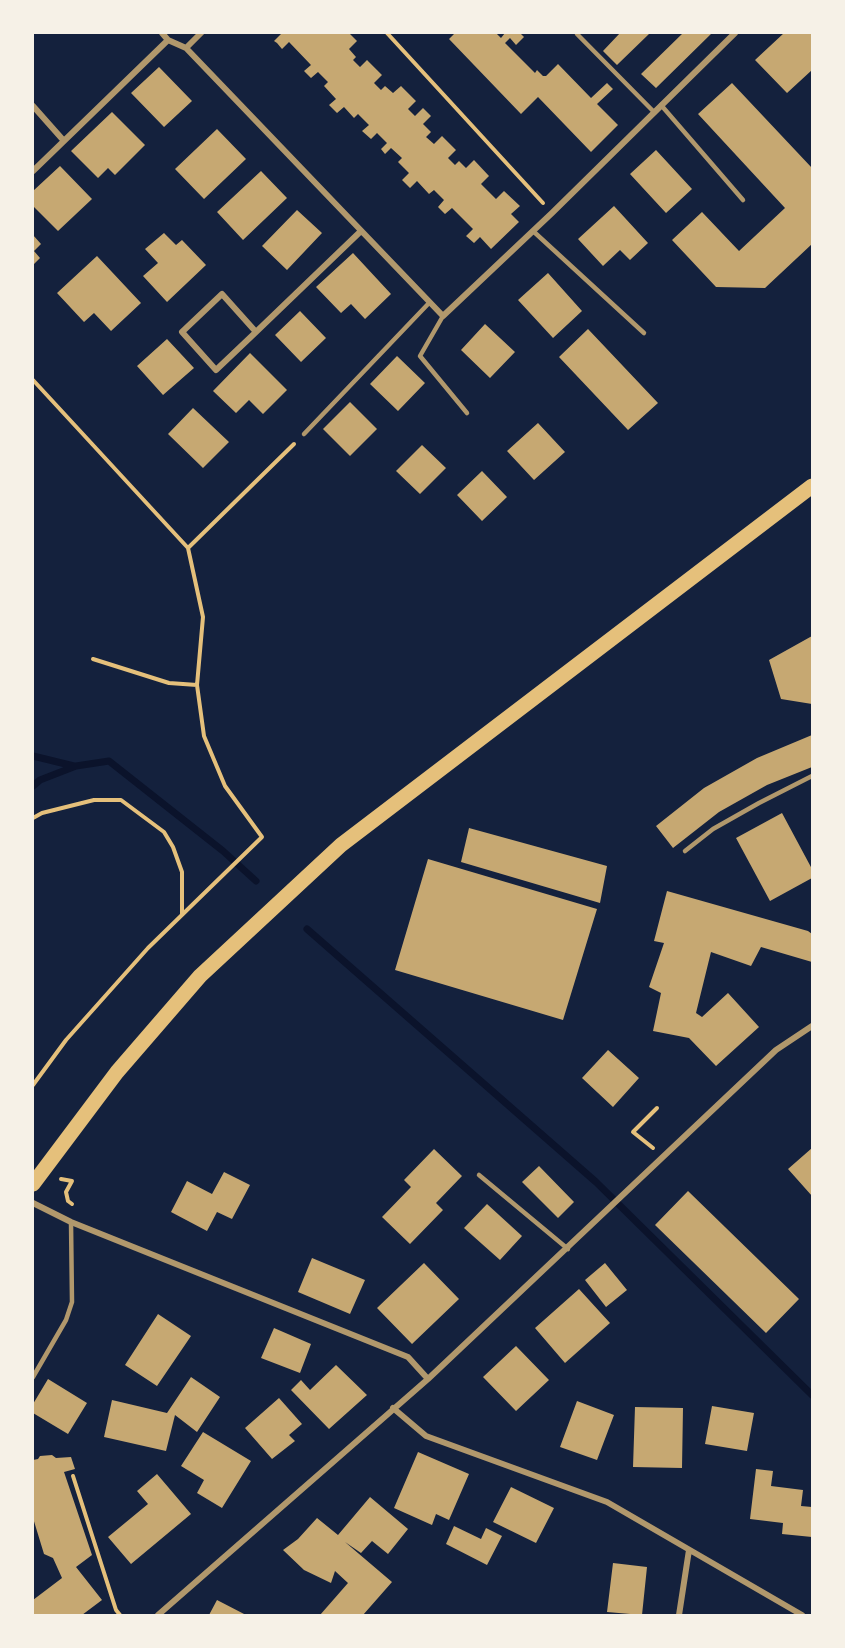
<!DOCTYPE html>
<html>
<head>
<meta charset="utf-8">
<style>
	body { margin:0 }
	#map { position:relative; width:845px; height:1648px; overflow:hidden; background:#14213d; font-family:Commissioner,sans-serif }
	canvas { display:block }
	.frame { position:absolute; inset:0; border:34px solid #f6f1e7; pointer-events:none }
</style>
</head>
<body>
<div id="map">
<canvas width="845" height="1648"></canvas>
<div class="frame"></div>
</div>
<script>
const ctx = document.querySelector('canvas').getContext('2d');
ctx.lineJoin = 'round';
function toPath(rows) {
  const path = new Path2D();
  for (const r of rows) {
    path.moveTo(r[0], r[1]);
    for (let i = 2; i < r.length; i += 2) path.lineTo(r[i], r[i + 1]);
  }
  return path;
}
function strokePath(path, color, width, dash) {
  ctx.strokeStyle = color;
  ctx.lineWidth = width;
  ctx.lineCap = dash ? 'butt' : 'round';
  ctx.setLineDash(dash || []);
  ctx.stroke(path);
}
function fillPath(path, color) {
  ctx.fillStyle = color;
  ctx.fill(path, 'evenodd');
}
const stream = toPath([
	[33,756,74,766],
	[33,786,40,780,76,766,109,761,223,851,256,881],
	[307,929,596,1182,812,1395]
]);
const building = toPath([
	[282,33,349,33,357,41,349,49,356,57,353,60,360,67,367,60,382,75,374,83,381,90,385,86,393,93,401,86,416,101,408,109,415,116,423,108,431,116,423,124,431,132,426,137,434,144,442,136,456,150,448,158,455,165,459,161,466,168,474,160,489,176,481,184,496,199,504,191,520,206,511,214,519,222,491,249,480,237,474,243,466,236,473,229,452,208,445,214,438,207,444,200,434,190,429,194,417,181,410,188,402,180,409,173,398,162,402,158,391,148,385,154,381,149,387,143,377,133,371,139,362,131,369,125,358,114,354,118,344,107,337,113,329,105,336,99,324,86,328,82,318,72,311,78,304,71,311,65,289,42,282,49,277,43,274,41],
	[453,33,496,33,501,38,505,33,520,33,524,37,516,45,510,38,505,43,535,73,537,70,543,76,546,76,558,64,591,98,607,83,613,89,597,104,618,125,591,152,538,97,521,114,449,39,454,34],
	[620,33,650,33,617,65,603,51],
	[683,33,712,33,656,88,641,74],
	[784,33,812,33,812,70,787,93,755,60],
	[159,67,192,101,164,127,131,93],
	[732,83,812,168,812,244,765,288,716,287,672,240,702,212,739,251,785,208,698,114],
	[112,112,145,145,115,175,108,168,98,178,71,151],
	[217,129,246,159,204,199,175,169],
	[656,150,692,189,666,213,630,174],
	[60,166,92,199,58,231,33,206,33,191],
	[261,171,287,198,243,240,217,212],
	[614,206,648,243,630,260,620,250,603,266,578,239],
	[297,210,322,233,287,270,262,246],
	[164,233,176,245,182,240,206,265,167,302,143,276,158,263,145,249],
	[33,235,41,244,34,251,40,258,33,265],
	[353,253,391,294,365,319,351,304,341,313,316,287],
	[97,256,141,303,111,331,94,313,84,322,57,293],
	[548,273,582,311,553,338,518,300],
	[300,311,326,338,301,362,275,335],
	[485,324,515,352,490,378,461,350],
	[588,329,658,403,628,430,559,357],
	[167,339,194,368,163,395,137,366],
	[250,353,287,390,263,414,249,400,236,413,213,391],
	[397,356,425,383,398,411,370,384],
	[350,402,377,429,350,456,323,429],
	[193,408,229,442,203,468,168,434],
	[538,423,565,452,534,480,507,451],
	[422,445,446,468,420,494,396,471],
	[482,471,507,497,482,521,457,495],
	[812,636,812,704,781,699,769,660],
	[812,735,812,767,767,785,719,812,673,848,656,826,704,788,757,758],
	[782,813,812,869,812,878,770,901,736,838],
	[469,828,607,866,600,903,461,862],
	[428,859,597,909,563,1020,395,970],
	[667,891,808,931,812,934,812,962,761,947,751,966,711,952,696,1013,702,1017,728,993,759,1027,716,1066,689,1038,653,1031,661,993,649,987,664,943,654,941],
	[608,1050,639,1078,613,1107,582,1078],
	[812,1148,812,1196,788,1169],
	[434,1149,462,1176,436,1203,443,1210,410,1244,382,1217,411,1187,404,1180],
	[539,1166,574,1202,558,1218,522,1182],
	[224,1172,250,1185,232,1219,217,1212,207,1231,171,1212,187,1181,212,1194],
	[688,1191,799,1299,766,1333,655,1225],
	[487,1204,522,1236,500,1260,464,1228],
	[312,1258,365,1280,350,1314,298,1292],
	[424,1263,459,1299,412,1344,377,1308],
	[605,1263,627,1290,606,1307,585,1280],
	[579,1289,610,1323,565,1363,535,1328],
	[158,1314,191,1336,157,1386,125,1365],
	[274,1328,311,1344,300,1373,261,1358],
	[516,1346,549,1380,516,1411,483,1377],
	[336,1365,367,1395,329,1429,291,1390,301,1380,310,1390],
	[191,1377,220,1397,197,1432,175,1415,166,1451,104,1437,112,1400,167,1413],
	[48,1379,87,1403,68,1434,33,1413,33,1404],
	[279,1398,302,1424,289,1435,295,1441,272,1459,245,1428],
	[577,1401,614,1415,597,1460,560,1447],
	[712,1406,754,1413,747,1451,705,1444],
	[635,1407,683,1408,682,1468,633,1467],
	[203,1432,251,1461,222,1508,197,1493,204,1480,181,1466],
	[418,1452,469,1474,449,1520,436,1514,432,1525,394,1508],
	[52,1455,56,1458,71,1457,75,1469,64,1472,92,1555,76,1567,102,1600,82,1615,33,1615,33,1600,62,1578,53,1558,44,1554,33,1518,33,1460,38,1459,40,1456],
	[756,1469,773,1471,771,1486,803,1490,801,1506,812,1507,812,1537,782,1534,783,1523,750,1519],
	[157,1474,191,1514,131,1564,108,1537,148,1504,137,1491],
	[511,1487,554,1508,536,1543,493,1522],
	[370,1497,408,1529,388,1554,372,1541,361,1553,345,1542,392,1582,363,1615,320,1615,348,1583,335,1571,331,1583,304,1570,283,1550,298,1539,317,1518,338,1535],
	[454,1526,481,1539,486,1528,502,1536,487,1565,446,1544],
	[613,1563,647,1567,642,1615,607,1612],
	[217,1600,246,1615,209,1615]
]);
const path = toPath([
	[387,33,543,203],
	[33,380,188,548,203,617,197,685,204,736,225,786,262,837,148,948,66,1040,33,1085],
	[188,548,294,444],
	[93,659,169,683,197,685],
	[33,818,42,813,94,800,121,800,164,832,173,847,182,872,182,914],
	[653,1148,633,1132,657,1108],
	[61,1179,72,1181,66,1192,68,1201,72,1204],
	[73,1476,116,1610,120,1615]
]);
const service = toPath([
	[577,34,654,112],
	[661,105,743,200],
	[533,231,644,333],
	[443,316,420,356,467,413],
	[304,434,429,303],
	[685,851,713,829,759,803,812,776],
	[479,1175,568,1249],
	[33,1377,66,1320,72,1302,71,1222]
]);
const minor = toPath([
	[162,33,168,40,186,48,443,316,552,213,735,33],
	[186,48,201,33],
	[33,106,64,141],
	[33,171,168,40],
	[256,332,222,294,182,332,216,370,256,332,361,231],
	[33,1203,71,1222,408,1357,428,1379],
	[393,1408,426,1436,607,1502,802,1615],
	[158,1615,428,1379,776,1050,812,1026],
	[679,1615,689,1550]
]);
const primary = toPath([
	[33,1184,117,1072,200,976,341,845,812,486]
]);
strokePath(stream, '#0b132b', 7);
fillPath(building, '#c6a872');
strokePath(path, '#e5c07b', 4);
strokePath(service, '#b1986c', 4.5);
strokePath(minor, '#b1986c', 6);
strokePath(primary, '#e5c07b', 15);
</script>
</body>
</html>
